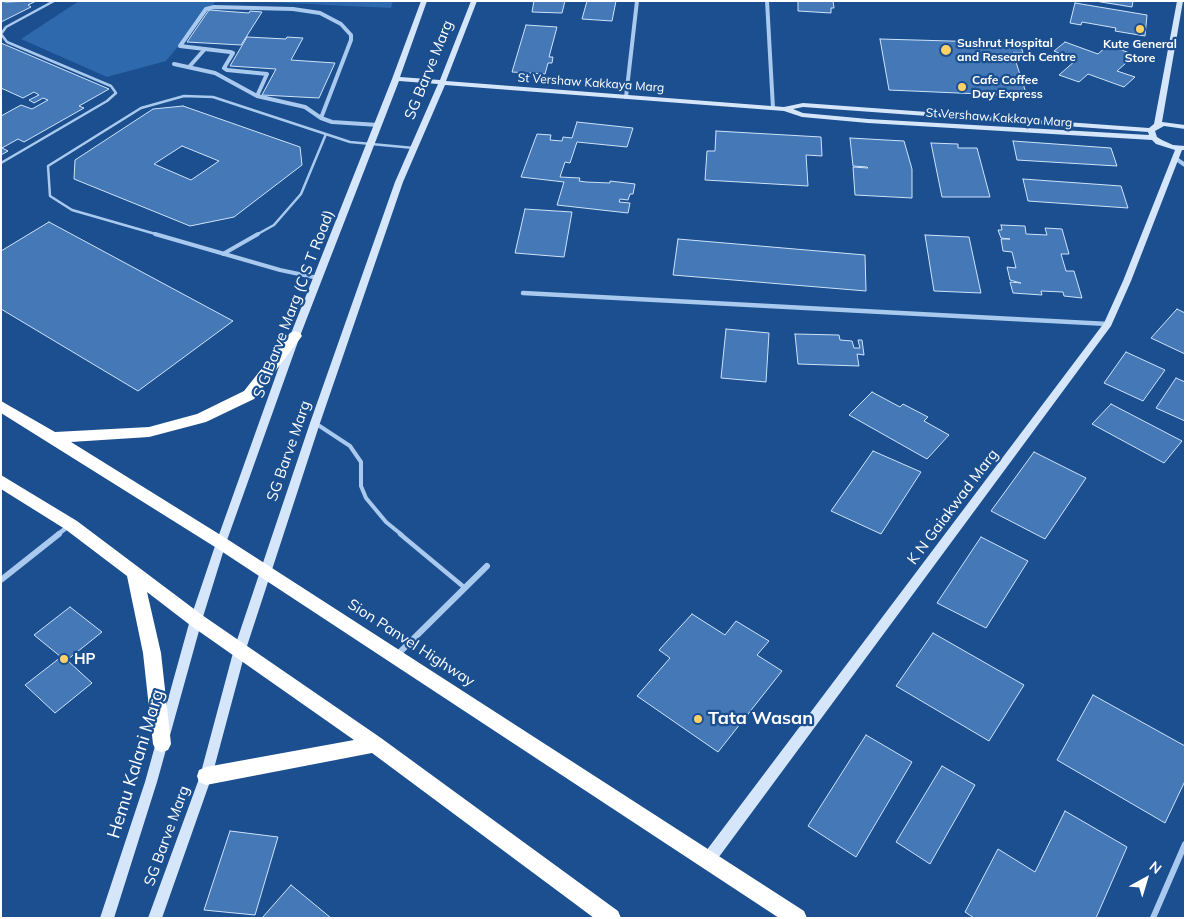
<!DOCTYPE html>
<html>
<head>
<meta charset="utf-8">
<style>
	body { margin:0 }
	#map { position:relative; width:1186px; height:919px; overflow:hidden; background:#1b4f8f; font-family:Mulish,sans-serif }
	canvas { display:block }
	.frame { position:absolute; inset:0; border:2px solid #fff; pointer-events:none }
	.north { position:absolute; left:1121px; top:854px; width:50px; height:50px; -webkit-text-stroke:4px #1b4f8f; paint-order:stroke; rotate:39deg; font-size:14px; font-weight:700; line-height:20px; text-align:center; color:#fff }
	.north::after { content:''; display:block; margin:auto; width:18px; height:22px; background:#fff; clip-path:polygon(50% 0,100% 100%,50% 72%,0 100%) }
</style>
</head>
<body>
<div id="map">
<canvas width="1186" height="919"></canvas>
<div class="frame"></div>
<div class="north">N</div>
</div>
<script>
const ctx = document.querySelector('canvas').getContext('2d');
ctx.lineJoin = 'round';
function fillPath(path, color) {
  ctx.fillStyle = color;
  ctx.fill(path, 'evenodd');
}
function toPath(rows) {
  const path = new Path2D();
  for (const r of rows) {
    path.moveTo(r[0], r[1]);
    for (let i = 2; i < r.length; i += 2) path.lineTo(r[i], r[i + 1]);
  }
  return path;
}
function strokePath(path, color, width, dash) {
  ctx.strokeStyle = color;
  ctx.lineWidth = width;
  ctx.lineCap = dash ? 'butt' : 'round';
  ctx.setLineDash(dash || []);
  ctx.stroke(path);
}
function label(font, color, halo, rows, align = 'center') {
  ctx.font = font + ' Mulish,sans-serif';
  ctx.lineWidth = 4.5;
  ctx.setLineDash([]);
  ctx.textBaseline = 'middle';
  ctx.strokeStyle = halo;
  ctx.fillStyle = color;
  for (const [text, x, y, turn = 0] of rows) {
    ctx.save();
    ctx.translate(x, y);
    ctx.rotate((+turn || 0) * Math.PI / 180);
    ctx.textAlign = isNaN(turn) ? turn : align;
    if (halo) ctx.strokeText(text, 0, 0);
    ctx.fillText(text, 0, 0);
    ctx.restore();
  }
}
const green = toPath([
	[79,1,216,1,166,61,107,77,21,39],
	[246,1,393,1,391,8]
]);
const building = toPath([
	[1,1,6,2,36,1,28,5,31,7,1,22,1,1],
	[534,1,565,1,562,13,532,12,534,1],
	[587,1,616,1,612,21,582,19,587,1],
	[798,1,833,1,834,8,831,8,831,13,798,11,798,1],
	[1095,1,1133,1,1132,7,1095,1],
	[1075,3,1147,15,1145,36,1115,31,1116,28,1082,22,1081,25,1070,23,1075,3],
	[209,10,249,13,250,11,262,12,241,45,187,42,209,10],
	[526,25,557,27,549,57,553,57,552,63,548,63,545,74,512,72,526,25],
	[247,37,286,39,287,37,303,38,291,60,335,63,319,98,262,95,276,69,230,66,247,37],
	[880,39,1020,43,1023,53,1013,53,1027,96,889,90,880,39],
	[1065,42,1098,54,1108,45,1135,55,1117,71,1135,77,1124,87,1088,74,1079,82,1059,75,1076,60,1054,51,1065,42],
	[1,43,109,89,79,106,84,108,24,142,18,139,2,148,8,151,1,155,1,116,21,105,32,109,48,100,43,98,34,103,29,100,39,95,34,92,23,98,1,88,1,43],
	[183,106,300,147,302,165,234,217,190,226,74,179,75,160,153,109,183,106],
	[182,146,219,161,191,180,154,164,182,146],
	[577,122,633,128,627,147,577,142,570,163,565,162,560,177,580,178,579,181,586,182,610,183,610,181,635,184,633,194,630,194,628,200,620,199,619,202,630,203,628,213,557,205,564,182,521,177,537,134,551,135,550,140,562,141,563,137,572,138,577,122],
	[716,131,821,137,822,156,806,155,808,186,705,180,707,151,715,151,716,131],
	[850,138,904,141,912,169,912,198,855,195,853,167,868,168,867,167,853,166,850,138],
	[1013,141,1111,148,1117,166,1017,160,1013,141],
	[931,143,958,144,958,148,977,148,990,197,942,197,931,143],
	[1023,179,1121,186,1128,208,1028,201,1023,179],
	[525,209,572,212,564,257,515,253,525,209],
	[49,222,233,321,138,391,1,309,1,251,49,222],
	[1001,225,1025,226,1026,234,1047,235,1045,228,1062,229,1069,254,1061,254,1066,271,1074,271,1082,298,1064,296,1063,292,1041,291,1042,295,1013,293,1010,282,1021,283,1010,280,1007,267,1016,268,1012,252,1003,251,1001,239,1010,239,1001,238,998,230,1002,230,1001,225],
	[925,235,969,237,981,293,934,291,925,235],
	[678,239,865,255,866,291,673,275,678,239],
	[1177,309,1185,313,1185,354,1151,338,1177,309],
	[726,329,769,333,766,382,721,378,726,329],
	[795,334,839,335,840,340,852,341,854,348,860,348,858,340,862,340,864,355,857,354,859,366,798,364,795,334],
	[1126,352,1165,370,1143,401,1104,383,1126,352],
	[1176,378,1185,382,1185,421,1156,408,1176,378],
	[872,392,900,407,903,404,928,417,924,421,949,435,927,459,849,415,872,392],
	[1111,404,1182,441,1164,463,1092,424,1111,404],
	[873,451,921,472,881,534,831,511,873,451],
	[1034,452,1086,478,1045,539,991,511,1034,452],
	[981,537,1028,561,986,628,937,603,981,537],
	[70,607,102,632,67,660,92,683,55,713,25,685,61,657,34,635,70,607],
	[692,614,725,635,736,621,769,641,757,655,782,671,718,752,637,696,670,658,659,650,692,614],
	[933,633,1024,685,989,741,896,686,933,633],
	[1093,695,1185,746,1185,781,1165,823,1057,760,1093,695],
	[866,735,912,762,856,857,808,826,866,735],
	[942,766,975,785,930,864,896,842,942,766],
	[1065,811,1127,847,1096,918,974,918,965,912,998,849,1035,872,1065,811],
	[230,831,278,837,255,915,204,910,230,831],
	[291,885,331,918,262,918,291,885]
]);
const laneFar2 = toPath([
	[1,34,7,42,111,86,116,93,107,101,1,163],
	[1,34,6,27,54,1],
	[159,235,72,210,50,196,48,166,141,108,184,96,213,97,350,142,414,148],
	[256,235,274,225,301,194,326,134]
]);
const laneFar1 = toPath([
	[155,234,280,270,318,278],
	[223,254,258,234],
	[315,423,350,446,361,462,361,486,366,498,386,522,402,535]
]);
const lane = toPath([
	[400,534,465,588]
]);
const streetFar2 = toPath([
	[767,1,773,108],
	[174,64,215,73,257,96,305,107,321,118,332,122,378,125],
	[189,67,204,50],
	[257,96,267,74,227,70,224,68,233,53,230,52,180,46,206,9,214,7,293,9,320,13,341,24,351,35,351,40,321,118],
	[626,97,637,1],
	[1175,158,1185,165]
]);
const streetFar1 = toPath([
	[523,293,1108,324],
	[57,535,70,525]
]);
const street = toPath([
	[1,580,59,534],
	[397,655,487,566],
	[1153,918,1185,844]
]);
const secondary = toPath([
	[421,1,427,1,400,77,440,80,471,1,477,1,446,81,784,107,803,103,1149,128,1154,124,1177,1,1183,1,1162,122,1185,125,1185,129,1164,126,1155,131,1157,137,1162,140,1173,145,1185,146,1185,150,1182,150,1131,281,1111,326,713,865,708,866,703,865,701,860,703,855,1104,323,1123,281,1175,150,1156,144,1152,140,868,123,802,117,784,111,445,85,403,182,320,423,246,649,212,776,162,918,148,918,200,776,234,649,310,423,395,182,438,84,399,81,300,336,226,543,202,620,157,782,114,918,100,918,145,782,190,620,216,543,290,336,392,79,421,1],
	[803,107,1148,132,1149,135,868,119,803,113,793,109,803,107]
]);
const highway = toPath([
	[295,331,300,333,302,336,254,399,206,422,149,437,71,442,227,539,804,911,807,918,779,918,215,547,1,413,1,401,55,432,149,427,197,414,244,391,290,333,295,331],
	[1,475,77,521,202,615,381,738,618,911,621,918,594,918,372,753,206,785,199,782,197,776,199,770,206,767,354,740,190,625,147,592,161,653,171,744,168,750,162,752,156,750,153,744,143,653,127,576,65,529,1,489,1,475]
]);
const markers = [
	[1140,29,5,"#ffd166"],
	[946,50,6,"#ffd166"],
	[962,87,5,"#ffd166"],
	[64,659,5,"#ffd166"],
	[698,719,5,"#ffd166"]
];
const farPoinames = [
	["Sushrut Hospital",957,43],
	["and Research Centre",957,57],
	["Kute General",1140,44,"center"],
	["Store",1140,58,"center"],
	["Cafe Coffee",972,80],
	["Day Express",972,94]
];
const farStreetnames = [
	["St Vershaw Kakkaya Marg",591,83,4],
	["St Vershaw Kakkaya Marg",999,118,4]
];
const streetNames = [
	["SG Barve Marg",429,70,-68],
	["S G Barve Marg (C S T Road)",294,304,-69],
	["SG Barve Marg",289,451,-71],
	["K N Gaiakwad Marg",953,507,-53],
	["Sion Panvel Highway",411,643,33],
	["SG Barve Marg",167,836,-70]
];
const poiNames = [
	["HP",74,659]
];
const nearPoinames = [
	["Tata Wasan",708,719]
];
const nearStreetnames = [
	["Hemu Kalani Marg",136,764,-73]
];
fillPath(green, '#2e69ad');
fillPath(building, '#4478b7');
strokePath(building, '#cfe3fa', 1);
strokePath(laneFar2, '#a9c9ee', 2.5);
strokePath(laneFar1, '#a9c9ee', 4);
strokePath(lane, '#a9c9ee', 4.5);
strokePath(streetFar2, '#a9c9ee', 4);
strokePath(streetFar1, '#a9c9ee', 4.5);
strokePath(street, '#a9c9ee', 6);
fillPath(secondary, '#d6e6fa');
fillPath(highway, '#fff');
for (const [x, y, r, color] of markers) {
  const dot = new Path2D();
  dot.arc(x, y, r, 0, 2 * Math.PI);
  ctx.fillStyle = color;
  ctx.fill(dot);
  strokePath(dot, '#1b4f8f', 2);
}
label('bold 12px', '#fff', '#1b4f8f', farPoinames, 'left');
label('12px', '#fff', '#1b4f8f', farStreetnames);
label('15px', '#fff', '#1b4f8f', streetNames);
label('bold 15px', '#fff', '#1b4f8f', poiNames, 'left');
label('bold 18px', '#fff', '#1b4f8f', nearPoinames, 'left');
label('18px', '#fff', '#1b4f8f', nearStreetnames);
</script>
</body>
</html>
